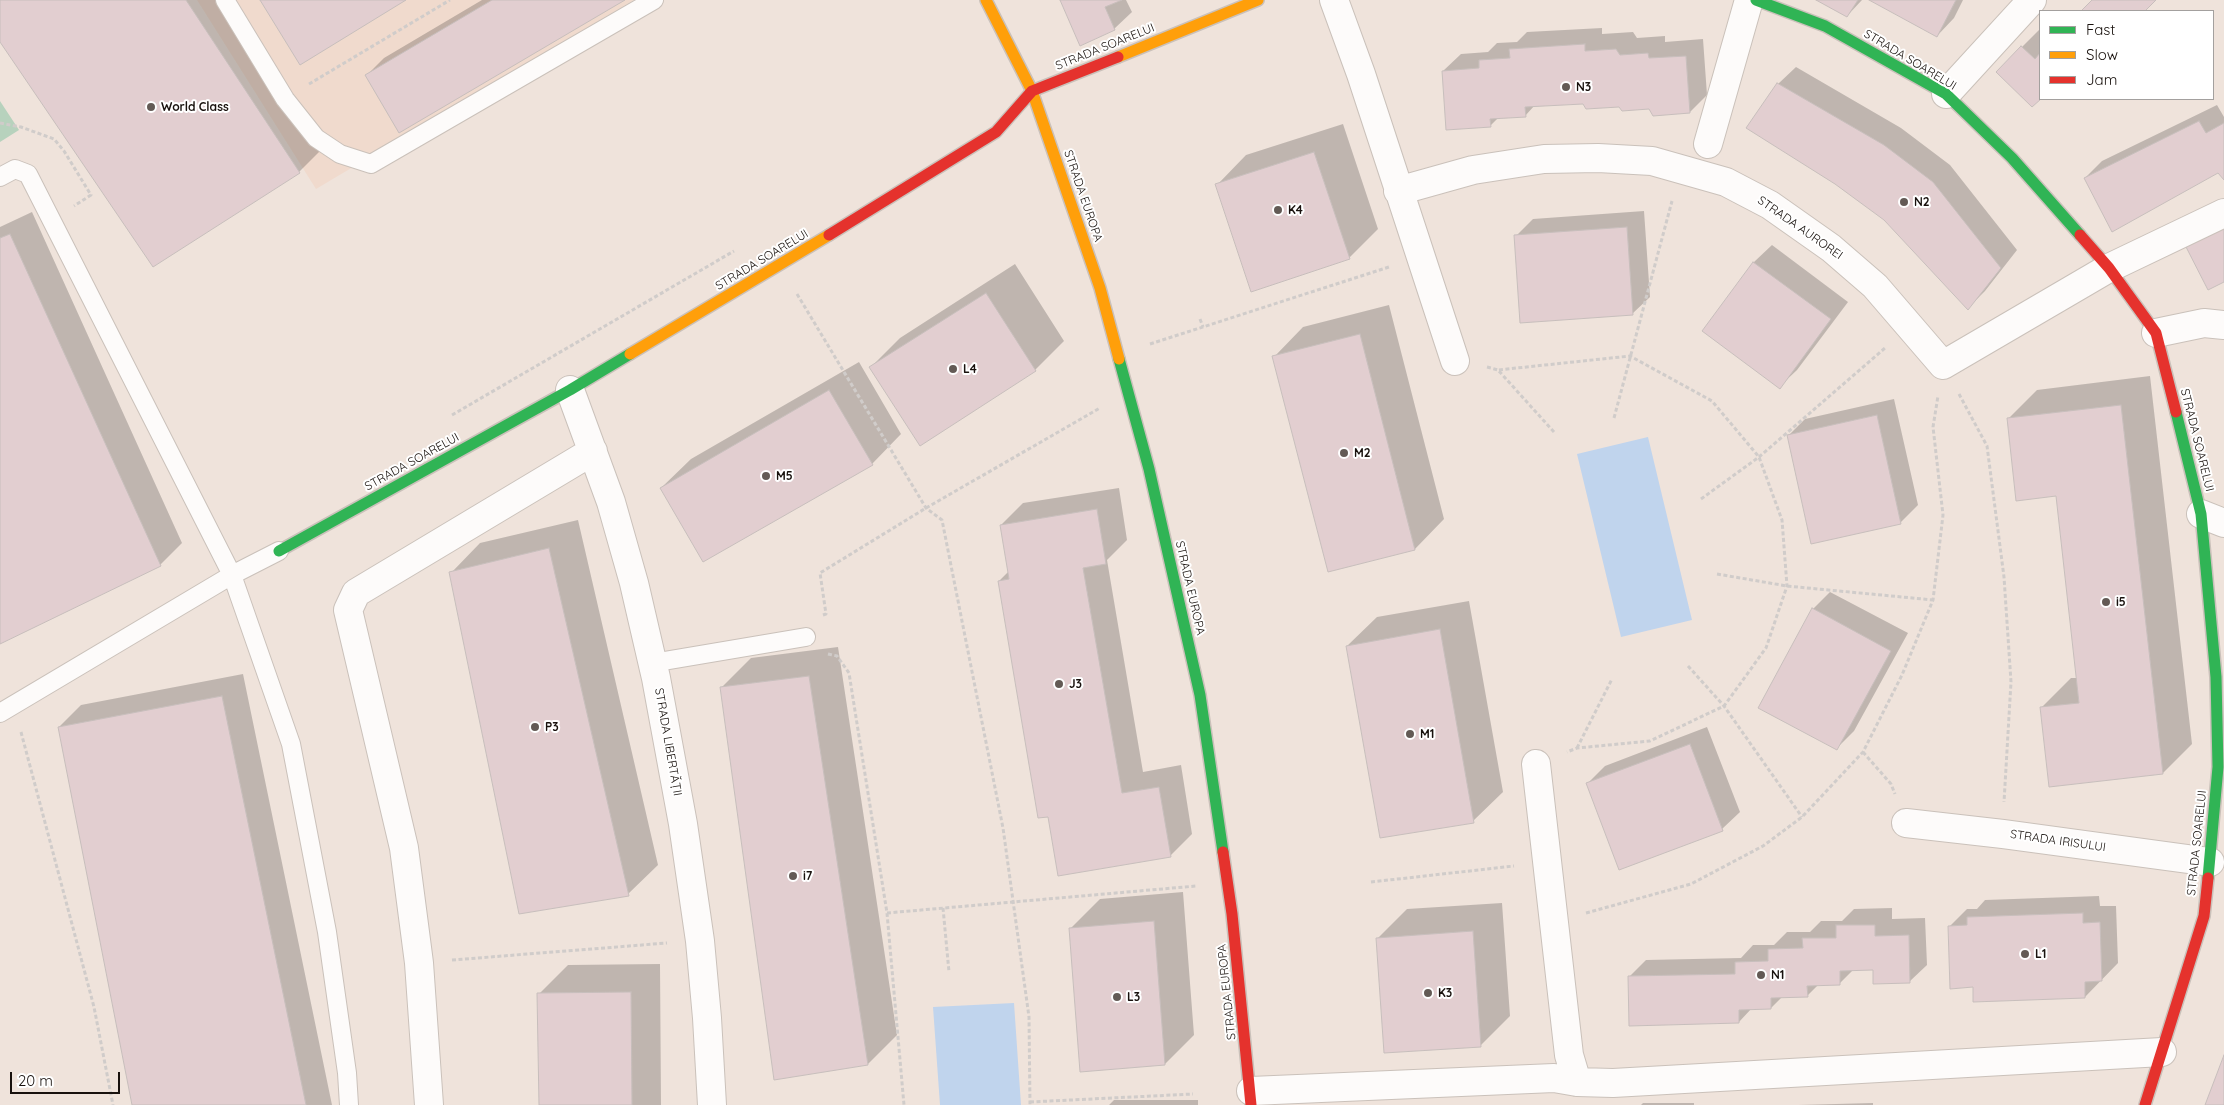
<!DOCTYPE html>
<html>
<head>
<meta charset="utf-8">
<style>
	body { margin:0 }
	#map { position:relative; width:2224px; height:1105px; overflow:hidden; background:#efe3db; font-family:Quicksand,sans-serif }
	canvas { display:block }
	.legend { position:absolute; left:2039px; top:10px; width:175px; height:90px; box-sizing:border-box; background:#fff; border:1px solid #a3a09e; margin:0; padding:6px 9px; list-style:none; font-size:15px; color:#18110d }
	.legend li { display:flex; align-items:center; gap:10px; height:25px }
	.legend b { width:25px; border:1px solid #a3a09e }
	.scale { position:absolute; left:10px; top:1072px; width:110px; height:22px; box-sizing:border-box; border:2px solid #18110d; border-top:0; padding-left:6px; font-size:15px; line-height:18px; white-space:nowrap; color:#18110d; -webkit-text-stroke:4px #fff; paint-order:stroke }
</style>
</head>
<body>
<div id="map">
<canvas width="2224" height="1105"></canvas>
<ul class="legend">
<li><b style="height:6px;background:#30b455"></b>Fast</li>
<li><b style="height:6px;background:#ff9f0a"></b>Slow</li>
<li><b style="height:6px;background:#e5322d"></b>Jam</li>
</ul>
<div class="scale">20 m</div>
</div>
<script>
const ctx = document.querySelector('canvas').getContext('2d');
ctx.lineJoin = 'round';
function fillPath(path, color) {
  ctx.fillStyle = color;
  ctx.fill(path, 'evenodd');
}
function toPath(rows) {
  const path = new Path2D();
  for (const r of rows) {
    path.moveTo(r[0], r[1]);
    for (let i = 2; i < r.length; i += 2) path.lineTo(r[i], r[i + 1]);
  }
  return path;
}
function strokePath(path, color, width, dash) {
  ctx.strokeStyle = color;
  ctx.lineWidth = width;
  ctx.lineCap = dash ? 'butt' : 'round';
  ctx.setLineDash(dash || []);
  ctx.stroke(path);
}
function label(font, color, halo, rows, align = 'center') {
  ctx.font = font + ' Quicksand,sans-serif';
  ctx.lineWidth = 4;
  ctx.setLineDash([]);
  ctx.textBaseline = 'middle';
  ctx.strokeStyle = halo;
  ctx.fillStyle = color;
  for (const [text, x, y, turn = 0] of rows) {
    ctx.save();
    ctx.translate(x, y);
    ctx.rotate((+turn || 0) * Math.PI / 180);
    ctx.textAlign = isNaN(turn) ? turn : align;
    if (halo) ctx.strokeText(text, 0, 0);
    ctx.fillText(text, 0, 0);
    ctx.restore();
  }
}
const built = toPath([
	[197,0,634,0,316,189]
]);
const green = toPath([
	[0,101,19,130,0,142]
]);
const water = toPath([
	[1648,437,1692,620,1621,637,1577,454],
	[1014,1003,1021,1105,940,1105,933,1007]
]);
const shadow = toPath([
	[0,0,222,0,321,150,299,172,0,40],
	[482,0,622,0,367,75,384,58],
	[1061,0,1126,0,1132,12,1114,29],
	[1818,0,1862,0,1847,16],
	[1871,0,1963,0,1954,18,1937,36],
	[2094,0,2155,0,2144,11,2083,11],
	[1602,28,1602,34,1633,32,1637,38,1665,36,1665,42,1703,39,1707,95,1690,112,1584,103,1535,105,1525,116,1499,117,1490,126,1443,71,1461,54,1488,52,1497,43,1517,42,1527,32],
	[2039,30,2040,31,2040,97,1997,72],
	[1796,67,1901,128,1950,165,2017,250,1985,291,1968,308,1778,84],
	[2217,105,2224,117,2224,178,2218,171,2085,178,2102,161],
	[1343,124,1378,229,1349,258,1217,185,1246,155],
	[1644,211,1650,297,1632,314,1516,236,1533,219],
	[32,212,182,543,160,565,0,643,0,227],
	[1772,245,1848,302,1797,370,1779,387,1703,331,1754,262],
	[1015,264,1064,341,1035,370,871,367,900,338],
	[1389,305,1444,519,1415,549,1274,357,1303,327],
	[859,362,901,434,872,464,661,488,691,459],
	[2150,376,2192,744,2163,773,2041,708,2071,678,2078,678,2057,495,2008,419,2037,390],
	[1894,399,1918,505,1901,522,1812,542,1788,436,1805,419],
	[1119,488,1127,540,1107,560,1143,772,1181,765,1192,834,1170,856,1049,815,999,581,1009,571,1001,525,1023,503],
	[578,520,658,865,628,894,451,573,480,543],
	[1830,592,1908,633,1854,731,1837,748,1813,609],
	[1469,601,1503,792,1473,821,1347,646,1377,617],
	[838,647,897,1035,868,1064,721,688,751,658],
	[243,674,332,1105,133,1105,59,727,81,705],
	[1707,727,1740,812,1722,829,1588,783,1605,766],
	[1183,892,1194,1035,1165,1064,1071,928,1100,899],
	[2099,896,2100,906,2116,906,2118,963,2085,997,1974,986,1950,926,1967,909,1977,909,1985,900],
	[1502,903,1510,1016,1480,1046,1377,939,1407,909],
	[1892,908,1892,919,1925,918,1927,965,1909,982,1874,968,1854,969,1839,984,1819,984,1807,996,1782,997,1771,1008,1752,1008,1739,1022,1629,977,1646,960,1741,958,1753,945,1774,945,1787,932,1810,932,1821,921,1842,921,1854,909],
	[660,964,661,1105,540,1105,539,994,568,965],
	[1114,1100,1198,1100,1198,1105,1109,1105],
	[1643,1103,1694,1103,1694,1105,1641,1105],
	[1873,1103,1873,1105,1798,1105]
]);
const building = toPath([
	[0,0,186,0,300,173,153,267,0,42,0,0],
	[260,0,406,0,300,65,260,0],
	[492,0,625,0,399,133,365,75,492,0],
	[1060,0,1122,0,1105,7,1115,30,1080,46,1060,0],
	[1816,0,1858,0,1847,17,1816,0],
	[1869,0,1956,0,1937,37,1869,0],
	[2092,0,2156,0,2145,11,2081,11,2092,0],
	[1585,44,1585,51,1616,49,1620,55,1648,53,1649,58,1686,56,1690,113,1653,116,1649,109,1622,111,1619,107,1586,109,1583,104,1525,107,1526,117,1490,119,1491,127,1446,130,1442,71,1479,68,1479,60,1510,58,1509,49,1585,44],
	[2021,46,2035,59,2040,53,2041,99,2032,107,1996,72,2021,46],
	[1777,83,1884,145,1933,182,2001,268,1968,310,1884,220,1835,184,1746,128,1777,83],
	[2199,121,2206,133,2224,123,2224,180,2218,173,2112,232,2084,178,2199,121],
	[1314,152,1350,259,1251,292,1215,184,1314,152],
	[2224,222,2224,282,2208,290,2184,243,2224,222],
	[1627,227,1633,315,1520,323,1514,235,1627,227],
	[10,234,161,566,0,644,0,238,10,234],
	[1753,262,1831,319,1780,389,1702,331,1753,262],
	[986,293,1036,371,920,446,869,367,986,293],
	[1360,334,1415,550,1328,572,1272,356,1360,334],
	[829,390,873,465,703,562,660,488,829,390],
	[2121,405,2163,774,2049,787,2040,707,2079,703,2056,496,2016,501,2007,418,2121,405],
	[1877,415,1901,524,1811,544,1787,435,1877,415],
	[1097,509,1106,564,1083,568,1122,793,1159,787,1171,857,1058,876,1048,817,1038,818,998,581,1009,579,1000,525,1097,509],
	[549,548,629,896,519,914,449,572,549,548],
	[1812,608,1891,651,1837,750,1758,708,1812,608],
	[1440,629,1474,823,1380,838,1346,646,1440,629],
	[809,676,868,1065,774,1080,720,687,809,676],
	[222,696,306,1105,132,1105,58,727,222,696],
	[1690,744,1723,831,1619,870,1586,783,1690,744],
	[2083,913,2083,923,2100,922,2102,981,2085,982,2085,998,1973,1002,1973,987,1950,989,1948,926,1967,925,1967,917,2083,913],
	[1154,921,1165,1065,1080,1072,1069,928,1154,921],
	[1836,925,1875,925,1875,936,1909,935,1910,983,1873,984,1873,970,1840,971,1840,985,1807,986,1808,997,1771,998,1771,1009,1739,1010,1739,1023,1629,1026,1628,976,1735,974,1735,962,1768,961,1768,949,1803,948,1802,938,1836,938,1836,925],
	[1473,931,1481,1047,1384,1053,1376,938,1473,931],
	[631,992,632,1105,539,1105,537,993,631,992],
	[2224,1055,2224,1105,2205,1105,2224,1055]
]);
const path = toPath([
	[309,84,450,0],
	[0,123,21,127,54,139,64,151,91,195,74,206],
	[797,294,926,508,942,520,1003,828,1029,1017,1030,1105],
	[1200,319,1203,327],
	[1150,344,1389,267],
	[1487,367,1498,370],
	[1959,394,1987,446,2004,577,2011,682,2004,802],
	[452,415,734,251],
	[1614,418,1672,201],
	[1554,432,1498,370,1630,356,1712,401,1759,457,1782,520,1787,586,1766,648,1724,706,1650,741,1577,748,1567,752],
	[1701,499,1759,457,1885,348],
	[1717,574,1787,586,1933,600],
	[823,615,826,614,820,573,926,508,1100,408],
	[828,654,837,656,849,673,887,913,904,1105],
	[1688,666,1724,706,1802,817],
	[21,732,94,1007,113,1105],
	[1577,748,1612,679],
	[1863,752,1891,784,1895,794],
	[1371,882,1514,866],
	[943,908,949,972],
	[887,913,1196,886],
	[1586,913,1691,884,1763,846,1802,817,1863,752,1902,675,1933,600,1943,515,1933,427,1938,396],
	[452,960,667,943],
	[1030,1102,1193,1094]
]);
const lane = toPath([
	[225,0,285,99,316,138,340,154,371,164,654,0],
	[0,177,15,169,28,174,232,575,291,744,327,932,347,1073,349,1105],
	[652,663,806,637],
	[0,713,232,575,279,551]
]);
const street = toPath([
	[1334,0,1361,74,1455,361],
	[1946,94,2032,0],
	[1708,144,1749,0],
	[1398,191,1473,170,1544,159,1598,158,1652,161,1726,182,1770,205,1831,248,1875,286,1943,365,2109,268,2224,213],
	[2156,333,2204,323,2224,325],
	[570,390,611,502,634,583,656,678,683,824,700,941,707,1018,712,1105],
	[2201,514,2224,523],
	[1536,764,1569,1055,1577,1082],
	[1906,823,2003,834,2210,862],
	[1251,1091,1554,1078,1577,1082,1613,1083,2162,1052],
	[429,1105,419,963,404,848,348,610,356,593,593,451]
]);
const fast = toPath([
	[1756,0,1825,26,1946,94,2012,158,2080,235],
	[1119,359,1149,469,1200,695,1223,852],
	[2176,412,2201,514,2216,677,2218,767,2208,878],
	[279,551,570,390,630,354]
]);
const slow = toPath([
	[986,0,1032,91,1100,288,1119,359],
	[1118,57,1258,0],
	[630,354,829,235]
]);
const jam = toPath([
	[829,235,996,132,1032,91,1118,57],
	[2080,235,2109,268,2156,333,2176,412],
	[1223,852,1232,914,1251,1105],
	[2145,1105,2204,916,2208,878]
]);
const markers = [
	[1566,87,5,"#635a55"],
	[151,107,5,"#635a55"],
	[1904,202,5,"#635a55"],
	[1278,210,5,"#635a55"],
	[953,369,5,"#635a55"],
	[1344,453,5,"#635a55"],
	[766,476,5,"#635a55"],
	[2106,602,5,"#635a55"],
	[1059,684,5,"#635a55"],
	[535,727,5,"#635a55"],
	[1410,734,5,"#635a55"],
	[793,876,5,"#635a55"],
	[2025,954,5,"#635a55"],
	[1761,975,5,"#635a55"],
	[1428,993,5,"#635a55"],
	[1117,997,5,"#635a55"]
];
const streetNames = [
	["STRADA SOARELUI",1105,47,-22],
	["STRADA SOARELUI",1910,60,31],
	["STRADA EUROPA",1083,196,71],
	["STRADA AUROREI",1800,228,35],
	["STRADA SOARELUI",762,260,-31],
	["STRADA SOARELUI",2197,440,76],
	["STRADA SOARELUI",412,462,-29],
	["STRADA EUROPA",1190,588,77],
	["STRADA LIBERTĂȚII",668,742,80],
	["STRADA IRISULUI",2058,841,8],
	["STRADA SOARELUI",2197,843,-84],
	["STRADA EUROPA",1227,992,-96]
];
const poiNames = [
	["N3",1576,87],
	["World Class",161,107],
	["N2",1914,202],
	["K4",1288,210],
	["L4",963,369],
	["M2",1354,453],
	["M5",776,476],
	["i5",2116,602],
	["J3",1069,684],
	["P3",545,727],
	["M1",1420,734],
	["i7",803,876],
	["L1",2035,954],
	["N1",1771,975],
	["K3",1438,993],
	["L3",1127,997]
];
fillPath(built, '#f0dacd');
fillPath(green, '#b7d2bd');
fillPath(water, '#c0d4ed');
fillPath(shadow, '#0003');
fillPath(building, '#e2ced0');
strokePath(building, '#c7bebc', 1);
strokePath(lane, '#cac1ba', 20);
strokePath(street, '#cac1ba', 30);
strokePath(fast, '#cac1ba', 14);
strokePath(slow, '#cac1ba', 14);
strokePath(jam, '#cac1ba', 14);
strokePath(path, '#d0ccca', 3, [4, 2.5]);
strokePath(lane, '#fdfbfa', 18);
strokePath(street, '#fdfbfa', 28);
strokePath(fast, '#30b455', 11);
strokePath(slow, '#ff9f0a', 11);
strokePath(jam, '#e5322d', 11);
for (const [x, y, r, color] of markers) {
  const dot = new Path2D();
  dot.arc(x, y, r, 0, 2 * Math.PI);
  ctx.fillStyle = color;
  ctx.fill(dot);
  strokePath(dot, '#fff', 2);
}
label('12px', '#18110d', '#fff', streetNames);
label('bold 12px', '#18110d', '#fff', poiNames, 'left');
</script>
</body>
</html>
